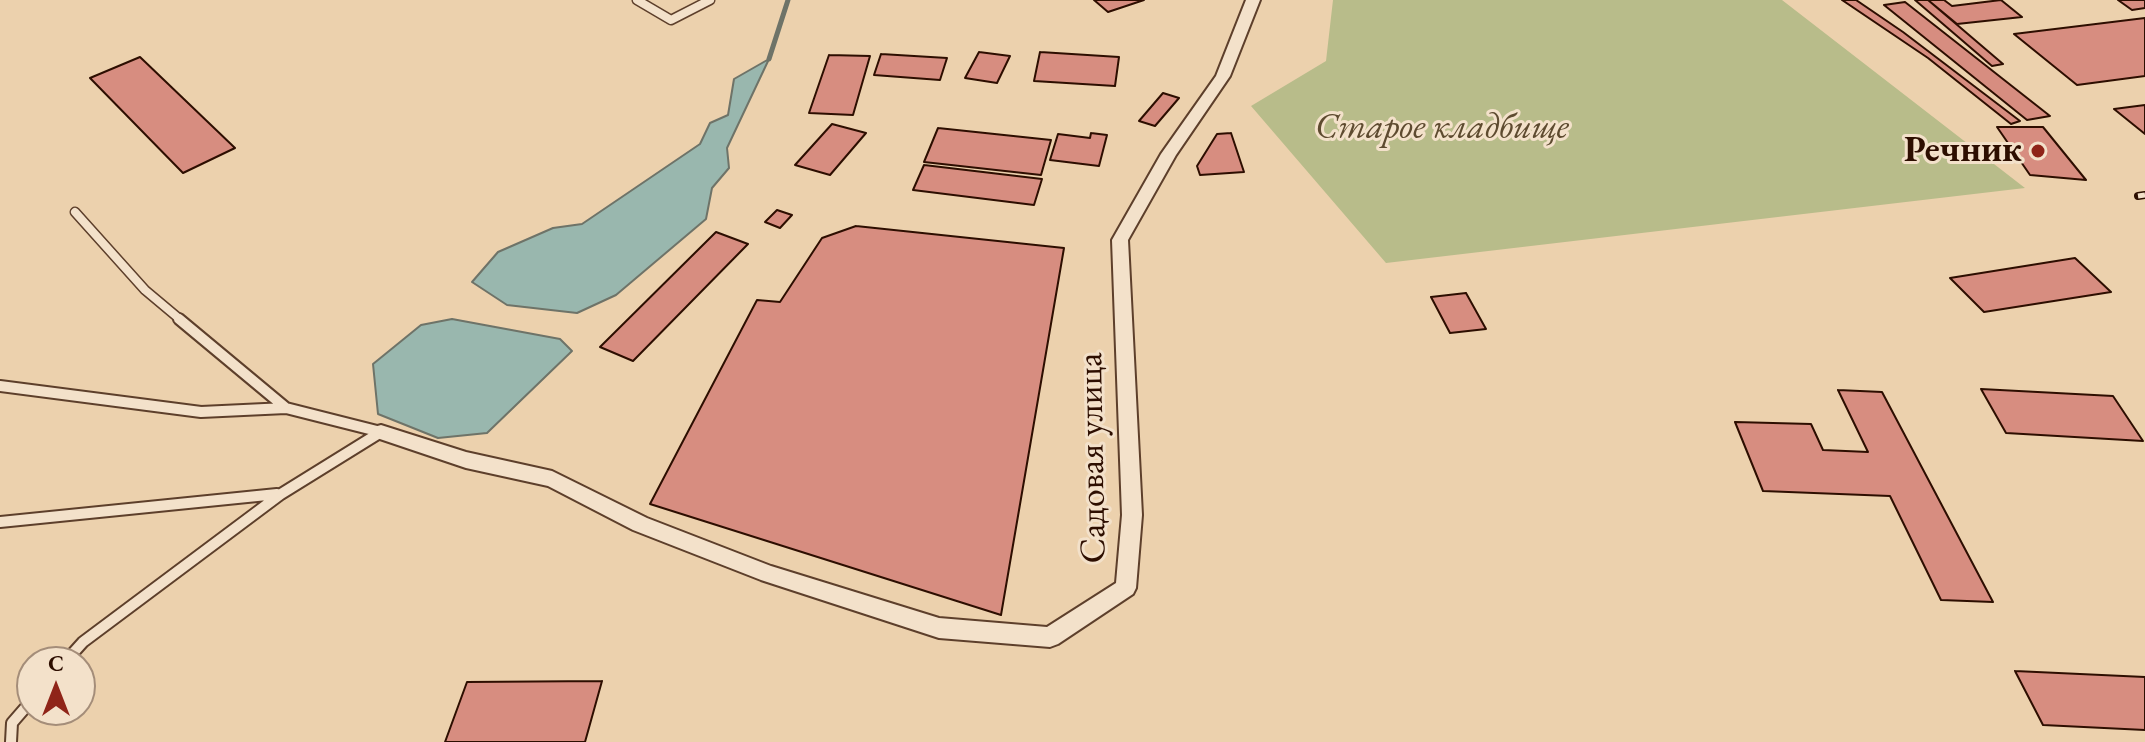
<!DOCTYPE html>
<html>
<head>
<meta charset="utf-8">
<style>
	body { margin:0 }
	#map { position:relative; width:2145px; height:742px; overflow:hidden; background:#ecd1ad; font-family:"EB Garamond",serif }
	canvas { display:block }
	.north { position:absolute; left:16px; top:646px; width:80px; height:80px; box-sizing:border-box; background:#f3e1ca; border:2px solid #a48d79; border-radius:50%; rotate:0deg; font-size:22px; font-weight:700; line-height:32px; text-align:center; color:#2d0e00 }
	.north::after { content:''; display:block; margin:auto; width:28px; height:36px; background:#8f2418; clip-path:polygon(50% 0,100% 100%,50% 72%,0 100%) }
</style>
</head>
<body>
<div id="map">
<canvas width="2145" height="742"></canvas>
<div class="north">С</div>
</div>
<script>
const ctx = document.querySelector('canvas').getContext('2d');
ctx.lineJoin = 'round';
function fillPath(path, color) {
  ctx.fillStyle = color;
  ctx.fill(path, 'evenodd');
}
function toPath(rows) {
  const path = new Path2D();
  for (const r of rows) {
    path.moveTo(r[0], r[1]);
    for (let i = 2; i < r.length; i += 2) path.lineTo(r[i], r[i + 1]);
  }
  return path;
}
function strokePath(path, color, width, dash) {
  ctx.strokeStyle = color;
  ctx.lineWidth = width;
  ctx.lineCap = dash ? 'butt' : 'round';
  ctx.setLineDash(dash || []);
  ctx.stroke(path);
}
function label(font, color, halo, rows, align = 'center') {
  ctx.font = font + ' "EB Garamond",serif';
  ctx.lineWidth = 6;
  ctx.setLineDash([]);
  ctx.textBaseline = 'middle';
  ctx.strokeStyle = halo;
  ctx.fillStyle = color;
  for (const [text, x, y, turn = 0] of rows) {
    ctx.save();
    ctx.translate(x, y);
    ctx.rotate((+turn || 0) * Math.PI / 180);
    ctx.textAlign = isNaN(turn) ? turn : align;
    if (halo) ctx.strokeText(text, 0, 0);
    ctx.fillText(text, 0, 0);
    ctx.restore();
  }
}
const green = toPath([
	[1333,0,1782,0,2025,188,1386,263,1251,106,1326,61]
]);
const water = toPath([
	[769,59,727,148,729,168,712,188,706,219,616,295,577,313,507,305,472,282,498,252,553,228,582,224,700,144,710,123,728,115,734,79,769,59],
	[452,319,560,339,572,351,487,433,438,438,378,414,373,364,421,325,452,319]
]);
const stream = toPath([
	[769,59,788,0]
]);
const building = toPath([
	[1094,0,1144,0,1108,12,1094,0],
	[1842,0,1856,0,1903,32,2020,121,2011,124,1928,58,1842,0],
	[1915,0,1928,0,2003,64,1992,66,1915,0],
	[1928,0,1944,0,1952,6,2001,0,2022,17,1957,24,1928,0],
	[2118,0,2145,0,2145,8,2132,10,2118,0],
	[1905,2,2050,116,2027,120,1884,5,1905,2],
	[2145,18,2145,76,2077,85,2014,34,2145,18],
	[979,52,1010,56,997,83,965,78,979,52],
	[1040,52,1119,57,1115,86,1034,81,1040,52],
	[881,54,947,58,940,80,874,75,881,54],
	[829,55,870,56,853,115,809,113,829,55],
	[140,57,235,148,183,173,90,78,140,57],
	[1163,93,1179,98,1155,126,1139,121,1163,93],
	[2145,105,2145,134,2114,109,2145,105],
	[832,124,866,133,830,175,795,165,832,124],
	[1997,127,2043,127,2086,180,2030,175,1997,127],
	[938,128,1051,140,1041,175,924,162,938,128],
	[1091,133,1107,135,1099,166,1050,160,1058,134,1090,138,1091,133],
	[1231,133,1244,172,1200,175,1197,166,1217,134,1231,133],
	[924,165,1042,179,1034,205,913,190,924,165],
	[777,210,792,215,780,228,765,222,777,210],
	[856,226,1064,248,1001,615,650,504,757,300,780,302,822,238,856,226],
	[716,232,748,244,633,361,600,347,716,232],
	[2075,258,2111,292,1984,312,1950,278,2075,258],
	[1466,293,1486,329,1450,333,1431,297,1466,293],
	[1981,389,2113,396,2143,441,2006,433,1981,389],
	[1838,390,1882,392,1993,602,1941,600,1890,496,1763,491,1735,422,1811,424,1823,450,1868,452,1838,390],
	[2015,671,2145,677,2145,730,2043,725,2015,671],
	[602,681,585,742,445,742,467,682,602,681]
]);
const serviceFar1 = toPath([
	[637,0,671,20,710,0],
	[75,212,145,290,182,321]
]);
const service = toPath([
	[179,319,286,408],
	[0,386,201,412,286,408,381,432,281,494,83,642,65,662],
	[0,522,277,494],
	[11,742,12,723,32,700]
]);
const minor = toPath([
	[1246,0,1260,0,1230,76,1176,155,1128,240,1142,515,1136,588,1133,594,1058,644,1050,647,939,638,761,580,633,530,548,486,466,468,374,437,372,432,374,427,381,425,466,452,552,471,647,518,771,566,939,618,1047,627,1116,583,1122,515,1112,240,1161,154,1216,76,1246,0]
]);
const rail = toPath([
	[2138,196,2145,195]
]);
const markers = [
	[2038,151,8,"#8f2418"]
];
const parkNames = [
	["Старое кладбище",1442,128]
];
const poiNames = [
	["Речник",2022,151]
];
const streetNames = [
	["Садовая улица",1093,458,-91]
];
fillPath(green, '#b8bc8a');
fillPath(water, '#99b7ae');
strokePath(water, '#6e7368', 2);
strokePath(stream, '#6e7368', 5);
fillPath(building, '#d78d80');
strokePath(building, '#2d0e00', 2);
strokePath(serviceFar1, '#5d3f2b', 11);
strokePath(service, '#5d3f2b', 14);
strokePath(minor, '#5d3f2b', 4);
strokePath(serviceFar1, '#f3e1ca', 8);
strokePath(service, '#f3e1ca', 10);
fillPath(minor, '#f3e1ca');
strokePath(rail, '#2d0e00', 8);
strokePath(rail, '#f3e1ca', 5, [15]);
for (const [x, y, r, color] of markers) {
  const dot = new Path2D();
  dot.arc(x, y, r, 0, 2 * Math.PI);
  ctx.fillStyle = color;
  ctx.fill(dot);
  strokePath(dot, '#f3e1ca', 3);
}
label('italic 36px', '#5e4b30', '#f3e1ca', parkNames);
label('bold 36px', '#2d0e00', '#f3e1ca', poiNames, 'right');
label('36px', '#2d0e00', '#f3e1ca', streetNames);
</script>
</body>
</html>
